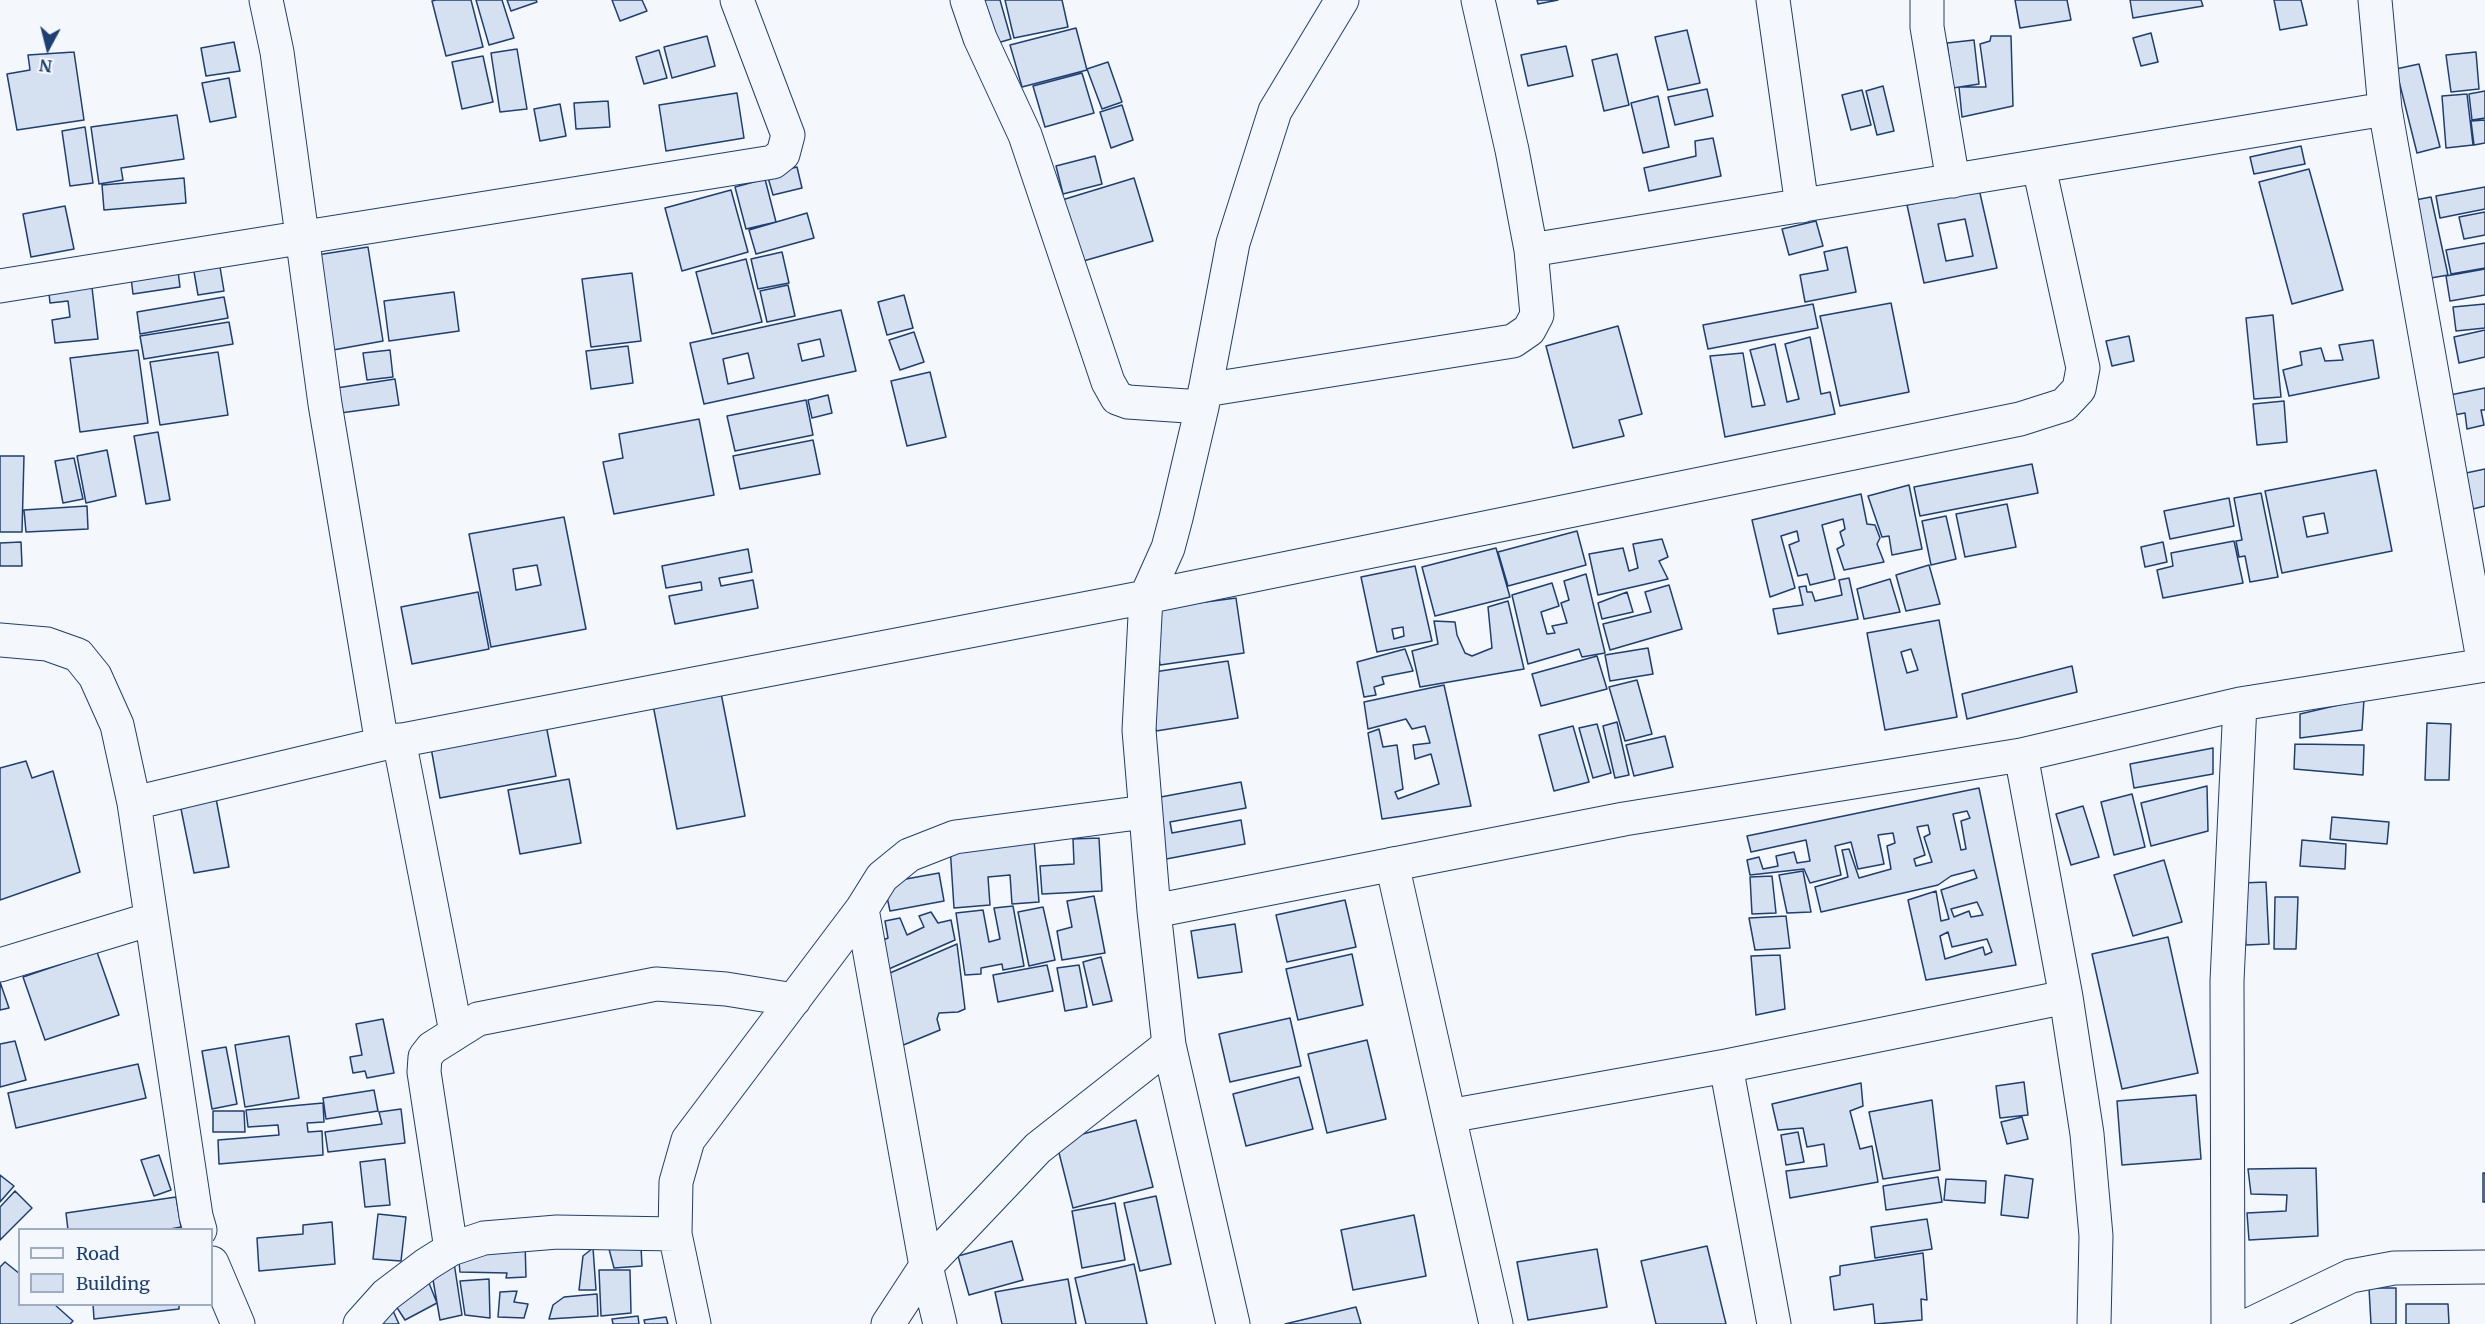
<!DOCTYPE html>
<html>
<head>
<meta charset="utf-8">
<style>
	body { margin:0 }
	#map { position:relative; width:2485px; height:1324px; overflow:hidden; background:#f4f7fb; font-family:Merriweather,serif }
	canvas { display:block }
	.legend { position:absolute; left:18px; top:1228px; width:195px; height:78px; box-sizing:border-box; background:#f4f7fb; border:2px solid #9eadc5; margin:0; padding:8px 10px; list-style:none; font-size:18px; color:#1d3f73 }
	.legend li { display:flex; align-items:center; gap:12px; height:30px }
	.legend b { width:30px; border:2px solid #9eadc5 }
	.north { position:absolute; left:18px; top:18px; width:60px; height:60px; -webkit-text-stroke:4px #f4f7fb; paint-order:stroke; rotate:187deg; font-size:16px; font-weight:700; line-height:24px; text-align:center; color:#1d3f73 }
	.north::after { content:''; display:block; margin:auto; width:21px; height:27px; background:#1d3f73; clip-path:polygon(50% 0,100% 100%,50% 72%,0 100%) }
</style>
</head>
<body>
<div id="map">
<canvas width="2485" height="1324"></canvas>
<ul class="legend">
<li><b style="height:8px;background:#f4f7fb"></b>Road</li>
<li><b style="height:16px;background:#d5e0f0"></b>Building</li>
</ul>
<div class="north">N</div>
</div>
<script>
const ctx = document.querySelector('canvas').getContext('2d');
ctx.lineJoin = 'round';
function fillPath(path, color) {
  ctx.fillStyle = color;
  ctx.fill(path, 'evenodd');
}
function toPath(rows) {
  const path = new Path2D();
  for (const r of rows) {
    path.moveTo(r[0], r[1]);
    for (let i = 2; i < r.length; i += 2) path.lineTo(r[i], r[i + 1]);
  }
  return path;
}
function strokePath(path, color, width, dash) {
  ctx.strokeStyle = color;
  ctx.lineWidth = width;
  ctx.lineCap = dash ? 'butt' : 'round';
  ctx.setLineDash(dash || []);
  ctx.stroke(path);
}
const building = toPath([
	[436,0,471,0,483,47,446,56,432,1,436,0],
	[476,0,502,0,514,38,489,45,476,0],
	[507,0,536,0,537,2,511,11,507,0],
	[612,0,642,0,647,11,620,21,612,0],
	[974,0,1000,0,1011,39,987,46,974,0],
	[1005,0,1062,0,1068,27,1014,38,1005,0],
	[1537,0,1558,0,1538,4,1537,0],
	[2015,0,2067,0,2071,20,2020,28,2015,0],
	[2130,0,2201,0,2203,6,2133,18,2130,0],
	[2274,0,2301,0,2307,25,2280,30,2274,0],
	[1076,28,1087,70,1022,87,1010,45,1076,28],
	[1687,30,1700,83,1668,90,1655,37,1687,30],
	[2151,33,2158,62,2141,66,2133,38,2151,33],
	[707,36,715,66,672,78,664,47,707,36],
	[1991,36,2011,36,2013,106,1962,117,1959,87,1986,87,1980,44,1990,41,1991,36],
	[1974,40,1979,84,1953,88,1947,43,1974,40],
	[234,42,240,71,206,76,201,48,234,42],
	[1566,46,1573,76,1528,86,1521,55,1566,46],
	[517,49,527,109,500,112,491,53,517,49],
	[659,50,667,78,644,84,636,57,659,50],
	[74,52,84,120,17,130,7,74,30,70,28,55,74,52],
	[2476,52,2479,89,2451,92,2446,55,2476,52],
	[1617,54,1629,105,1604,111,1592,60,1617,54],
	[483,56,493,102,462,109,452,62,483,56],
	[1108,62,1122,102,1102,109,1087,69,1108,62],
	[2419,64,2440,147,2417,153,2396,69,2419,64],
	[1082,73,1094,113,1045,127,1033,86,1082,73],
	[229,78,236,117,210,122,202,83,229,78],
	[1883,86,1894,131,1877,135,1866,91,1883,86],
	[1707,89,1713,116,1675,125,1668,97,1707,89],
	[1862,90,1871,125,1851,130,1842,95,1862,90],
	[2485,91,2485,118,2472,120,2469,94,2485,91],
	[737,93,744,138,666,151,659,105,737,93],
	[2467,94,2473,145,2446,148,2442,96,2467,94],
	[1658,96,1669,147,1643,153,1631,103,1658,96],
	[608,101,610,127,576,129,574,103,608,101],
	[560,104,566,136,540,141,534,109,560,104],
	[1122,105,1133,140,1111,148,1100,112,1122,105],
	[177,115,184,159,121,168,123,180,99,184,91,127,177,115],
	[2485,120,2485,143,2474,145,2471,121,2485,120],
	[85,127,93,183,70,186,62,131,85,127],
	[1713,138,1721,176,1649,191,1644,168,1696,156,1695,141,1713,138],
	[2301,146,2305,164,2254,174,2250,157,2301,146],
	[1095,156,1102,184,1063,194,1056,166,1095,156],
	[797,167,802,188,773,195,767,174,797,167],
	[2309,169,2343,290,2292,304,2259,182,2309,169],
	[184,178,186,203,104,210,102,185,184,178],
	[1134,178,1153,241,1080,262,1062,200,1134,178],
	[765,179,776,222,746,229,735,187,765,179],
	[2485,187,2485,209,2440,218,2436,196,2485,187],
	[1979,189,1997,268,1924,283,1907,205,1979,189],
	[1965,219,1973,256,1946,261,1938,224,1965,219],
	[731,190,748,252,682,271,665,208,731,190],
	[2431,197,2448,275,2431,278,2415,200,2431,197],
	[65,206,74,249,31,257,23,214,65,206],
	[2485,212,2485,235,2464,239,2459,217,2485,212],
	[807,213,814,238,756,254,749,230,807,213],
	[1816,221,1823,246,1789,255,1782,229,1816,221],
	[2485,243,2485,268,2451,274,2446,250,2485,243],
	[368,247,383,341,333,350,317,255,368,247],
	[1847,247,1856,292,1805,302,1800,275,1828,270,1824,252,1847,247],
	[782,252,789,283,758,289,751,259,782,252],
	[746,259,762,322,712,334,696,272,746,259],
	[219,261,224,291,198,295,193,266,219,261],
	[177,263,180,287,133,294,130,269,177,263],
	[2485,269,2485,295,2450,301,2446,276,2485,269],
	[632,273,641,341,591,347,582,279,632,273],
	[91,279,98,339,55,343,52,320,70,317,68,301,50,303,48,284,91,279],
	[788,285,795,316,767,322,760,291,788,285],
	[454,292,459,331,389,341,384,301,454,292],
	[904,295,913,328,887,335,878,302,904,295],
	[224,297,228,318,140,334,137,312,224,297],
	[1891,303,1909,392,1840,406,1820,316,1891,303],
	[1813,304,1818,328,1708,349,1703,325,1813,304],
	[2485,304,2485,328,2456,331,2453,307,2485,304],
	[841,310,856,371,704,404,690,343,841,310],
	[820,339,824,356,802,361,798,344,820,339],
	[748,353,754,378,728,384,723,359,748,353],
	[2273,315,2281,397,2254,399,2246,318,2273,315],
	[229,322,233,344,144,359,140,336,229,322],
	[1618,326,1642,414,1619,420,1624,436,1573,448,1546,346,1618,326],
	[2485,330,2485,357,2459,363,2454,337,2485,330],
	[914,332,924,362,900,370,889,340,914,332],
	[2129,336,2134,361,2112,366,2106,341,2129,336],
	[1810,337,1821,394,1830,392,1835,414,1725,437,1710,356,1743,353,1752,407,1765,405,1750,350,1775,344,1787,402,1799,399,1785,344,1810,337],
	[2373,340,2379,378,2289,396,2283,370,2302,365,2300,352,2321,348,2325,361,2343,360,2339,345,2373,340],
	[628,346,633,383,591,389,586,351,628,346],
	[138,350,148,423,80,432,70,358,138,350],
	[390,350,393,377,367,380,363,353,390,350],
	[218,352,228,415,160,425,150,362,218,352],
	[930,372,946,437,907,446,891,381,930,372],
	[395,379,399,405,333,414,330,389,395,379],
	[2485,388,2485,410,2481,410,2484,425,2467,429,2465,413,2454,415,2450,395,2485,388],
	[828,395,832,413,812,418,808,400,828,395],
	[806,400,813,435,735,451,727,416,806,400],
	[2284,401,2287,442,2257,445,2253,404,2284,401],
	[699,419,714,495,614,514,603,462,623,458,619,434,699,419],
	[158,432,170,500,146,504,134,436,158,432],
	[813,440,820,474,740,489,733,456,813,440],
	[107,450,116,496,86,503,77,456,107,450],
	[0,456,24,456,22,532,0,532,0,456],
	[74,458,83,499,63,503,55,461,74,458],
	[2032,464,2038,493,1920,516,1914,487,2032,464],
	[2485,469,2485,506,2473,509,2466,473,2485,469],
	[2376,470,2392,551,2282,573,2265,491,2376,470],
	[2324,513,2328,533,2307,537,2303,517,2324,513],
	[1909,485,1922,549,1892,555,1889,536,1882,537,1868,496,1909,485],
	[2261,493,2278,577,2250,582,2245,556,2239,557,2236,541,2242,540,2234,498,2261,493],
	[1861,494,1867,524,1875,525,1880,538,1877,544,1884,562,1844,570,1837,549,1844,545,1840,532,1845,529,1843,519,1822,525,1835,579,1810,585,1807,574,1798,576,1789,545,1799,541,1797,531,1781,536,1795,588,1770,597,1752,520,1861,494],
	[2229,498,2234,526,2170,539,2164,511,2229,498],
	[2007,504,2016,547,1965,557,1956,514,2007,504],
	[87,506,88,529,26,532,24,510,87,506],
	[1946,516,1956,559,1931,565,1922,521,1946,516],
	[564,517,586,629,491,647,469,534,564,517],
	[537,565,541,585,516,590,513,569,537,565],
	[1577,531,1586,565,1508,586,1498,552,1577,531],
	[1662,539,1668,557,1659,561,1668,579,1598,595,1589,554,1623,548,1629,571,1638,568,1633,544,1662,539],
	[2234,541,2243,583,2163,598,2157,570,2173,566,2171,553,2234,541],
	[21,542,22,566,0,566,0,543,21,542],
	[2163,542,2167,562,2145,567,2141,547,2163,542],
	[1496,548,1510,597,1435,616,1422,567,1496,548],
	[748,549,752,572,719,578,721,586,753,580,758,608,675,624,669,596,702,590,701,582,666,588,662,566,748,549],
	[1929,565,1940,604,1906,611,1896,575,1929,565],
	[1415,566,1432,641,1377,652,1361,577,1415,566],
	[1403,627,1404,636,1394,639,1392,629,1403,627],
	[1586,574,1605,653,1582,657,1579,649,1528,664,1512,595,1552,583,1559,606,1541,612,1547,634,1555,633,1552,626,1567,623,1561,603,1569,600,1564,581,1586,574],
	[1849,578,1858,619,1778,634,1773,609,1803,605,1799,587,1806,586,1807,592,1812,592,1815,601,1842,595,1839,580,1849,578],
	[1890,579,1900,612,1864,619,1857,589,1890,579],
	[1669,585,1682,629,1610,650,1603,624,1651,612,1645,592,1669,585],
	[478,592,489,649,412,664,401,607,478,592],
	[1627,592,1633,612,1602,619,1598,603,1627,592],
	[1236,598,1244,653,1160,665,1152,609,1236,598],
	[1508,601,1524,669,1420,687,1412,651,1438,644,1434,621,1455,622,1457,635,1465,653,1472,656,1492,648,1488,607,1508,601],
	[1939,620,1957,717,1885,730,1867,633,1939,620],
	[1911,649,1918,670,1907,673,1901,652,1911,649],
	[1648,648,1653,674,1610,681,1605,655,1648,648],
	[1405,649,1413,671,1382,677,1384,684,1374,687,1376,695,1364,697,1357,662,1405,649],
	[1597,656,1607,689,1541,706,1532,674,1597,656],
	[1228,661,1238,718,1156,731,1147,673,1228,661],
	[2072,666,2077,692,1967,719,1962,694,2072,666],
	[1637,680,1652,734,1625,741,1609,687,1637,680],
	[1444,685,1471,806,1382,819,1368,733,1379,729,1383,747,1397,745,1403,789,1395,792,1398,799,1439,784,1431,754,1415,759,1413,745,1430,743,1425,726,1412,729,1406,719,1368,729,1364,702,1444,685],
	[721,693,745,816,677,829,653,705,721,693],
	[2364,699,2362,730,2300,738,2300,714,2364,699],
	[545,720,556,776,440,798,430,742,545,720],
	[1617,722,1629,775,1615,778,1603,726,1617,722],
	[2427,723,2451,724,2449,780,2425,780,2427,723],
	[1597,724,1611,773,1593,778,1579,728,1597,724],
	[1573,726,1589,782,1554,791,1539,735,1573,726],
	[1665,736,1673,767,1634,776,1626,745,1665,736],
	[2295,744,2364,745,2363,775,2294,769,2295,744],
	[2213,748,2213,774,2134,788,2130,764,2213,748],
	[26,761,32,778,53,771,80,872,0,900,0,768,26,761],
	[569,779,581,843,520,854,508,790,569,779],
	[1241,782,1246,808,1170,822,1172,833,1241,820,1245,844,1161,860,1150,799,1241,782],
	[2207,786,2208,831,2151,846,2141,803,2207,786],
	[1979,788,2016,965,1926,980,1908,900,1936,891,1941,921,1949,919,1941,890,1977,878,1974,870,1951,876,1938,885,1821,912,1815,887,1848,877,1842,850,1849,849,1859,878,1891,869,1887,846,1895,843,1893,833,1878,835,1884,864,1858,869,1851,842,1835,846,1841,875,1810,883,1804,869,1750,875,1747,860,1759,857,1763,869,1778,866,1776,856,1794,852,1797,863,1810,861,1806,840,1751,852,1747,836,1979,788],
	[1967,811,1970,818,1961,821,1966,849,1961,850,1953,814,1967,811],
	[1928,825,1930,834,1924,837,1932,862,1916,866,1914,859,1925,855,1917,827,1928,825],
	[1977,902,1983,915,1971,917,1969,911,1954,917,1951,909,1977,902],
	[1948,932,1952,947,1987,939,1992,952,1985,955,1983,947,1945,959,1940,936,1948,932],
	[215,793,229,867,194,873,179,799,215,793],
	[2132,794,2145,847,2114,855,2101,802,2132,794],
	[2083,806,2099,857,2071,865,2056,814,2083,806],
	[2332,817,2389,822,2387,844,2330,839,2332,817],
	[1099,838,1102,891,1042,894,1040,866,1074,864,1073,839,1099,838],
	[1034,839,1039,902,1012,904,1010,875,988,877,990,905,954,908,950,846,1034,839],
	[2302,840,2346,844,2345,869,2300,866,2302,840],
	[2164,860,2182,922,2133,936,2114,875,2164,860],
	[1803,871,1811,912,1787,913,1779,875,1803,871],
	[939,873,944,901,890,911,884,883,939,873],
	[1772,876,1776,913,1752,914,1750,877,1772,876],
	[2266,882,2269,944,2246,945,2242,883,2266,882],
	[1094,896,1105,953,1062,960,1057,931,1072,927,1067,901,1094,896],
	[2275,897,2298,897,2296,949,2274,949,2275,897],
	[1345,900,1356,947,1287,962,1276,915,1345,900],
	[1013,906,1024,966,1003,970,1002,964,981,968,981,974,965,975,956,913,983,910,989,942,1000,939,994,908,1013,906],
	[1043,907,1055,960,1029,966,1018,912,1043,907],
	[931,912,938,923,951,920,955,940,882,972,881,941,888,938,885,921,900,918,907,935,924,927,919,916,931,912],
	[1786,916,1790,948,1755,950,1749,918,1786,916],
	[1235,924,1242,972,1198,978,1191,931,1235,924],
	[2168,937,2198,1073,2122,1089,2092,954,2168,937],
	[957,944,965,1009,958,1012,939,1013,937,1019,940,1030,901,1046,883,976,957,944],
	[97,952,119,1015,45,1040,23,977,97,952],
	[1352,954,1363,1005,1298,1020,1286,969,1352,954],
	[1780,955,1785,1009,1756,1015,1751,956,1780,955],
	[1101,957,1112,1001,1093,1005,1083,962,1101,957],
	[1047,965,1053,991,998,1002,993,975,1047,965],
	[1079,965,1087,1007,1065,1011,1057,968,1079,965],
	[0,982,9,1008,0,1010,0,982],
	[1290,1018,1301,1066,1230,1082,1219,1034,1290,1018],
	[383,1019,394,1073,367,1078,365,1071,353,1073,350,1057,362,1055,356,1024,383,1019],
	[289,1036,299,1098,245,1107,235,1045,289,1036],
	[1367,1040,1386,1119,1327,1133,1308,1054,1367,1040],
	[15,1041,26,1080,0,1087,0,1044,15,1041],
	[226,1047,237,1104,212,1109,202,1051,226,1047],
	[138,1064,146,1098,16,1128,8,1093,138,1064],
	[1299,1077,1313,1129,1246,1146,1233,1094,1299,1077],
	[2024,1082,2028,1115,2000,1118,1996,1086,2024,1082],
	[1861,1083,1863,1106,1850,1111,1860,1149,1872,1146,1878,1182,1790,1198,1786,1171,1827,1166,1824,1144,1807,1147,1803,1128,1778,1130,1772,1104,1861,1083],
	[374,1090,378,1111,326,1119,323,1098,374,1090],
	[2196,1095,2201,1159,2122,1165,2117,1101,2196,1095],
	[1932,1100,1940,1170,1883,1179,1869,1112,1932,1100],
	[323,1103,324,1122,307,1123,308,1132,322,1131,323,1155,219,1164,218,1140,279,1135,278,1125,248,1127,246,1110,323,1103],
	[401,1109,405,1143,328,1152,325,1132,382,1124,379,1112,401,1109],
	[213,1111,244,1111,245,1132,213,1132,213,1111],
	[2022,1117,2028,1139,2007,1144,2001,1122,2022,1117],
	[1136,1120,1153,1187,1073,1208,1056,1141,1136,1120],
	[1798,1132,1804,1162,1786,1165,1781,1135,1798,1132],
	[159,1155,171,1190,154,1196,141,1160,159,1155],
	[385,1159,390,1205,365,1207,360,1162,385,1159],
	[2316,1168,2318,1236,2249,1240,2247,1213,2286,1211,2287,1195,2251,1194,2248,1169,2316,1168],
	[2483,1173,2485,1173,2485,1202,2483,1202,2483,1173],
	[0,1175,14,1186,0,1202,0,1175],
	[2005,1175,2033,1179,2028,1218,2001,1215,2005,1175],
	[1938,1177,1942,1202,1886,1210,1883,1186,1938,1177],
	[1946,1179,1986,1181,1985,1203,1944,1200,1946,1179],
	[15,1191,32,1208,0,1240,0,1207,15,1191],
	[1156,1196,1171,1264,1140,1271,1124,1203,1156,1196],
	[176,1197,181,1227,165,1230,68,1230,66,1213,176,1197],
	[1115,1203,1125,1260,1082,1268,1072,1211,1115,1203],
	[378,1214,406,1217,401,1261,373,1259,378,1214],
	[1414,1215,1426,1276,1353,1290,1341,1230,1414,1215],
	[1927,1219,1932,1249,1875,1258,1871,1227,1927,1219],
	[332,1222,335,1264,259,1271,257,1238,303,1234,303,1225,332,1222],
	[1012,1241,1023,1280,969,1295,958,1256,1012,1241],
	[525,1242,526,1277,506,1278,507,1273,460,1272,458,1253,525,1242],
	[1707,1246,1726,1324,1656,1324,1641,1261,1707,1246],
	[641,1247,642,1266,614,1268,609,1249,641,1247],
	[593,1248,596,1290,579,1290,583,1256,593,1248],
	[1597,1249,1607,1307,1528,1320,1517,1262,1597,1249],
	[1923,1253,1927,1300,1921,1299,1922,1320,1875,1324,1873,1304,1834,1310,1830,1277,1840,1275,1840,1266,1923,1253],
	[453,1256,462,1315,440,1320,432,1274,453,1256],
	[5,1262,20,1274,20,1304,54,1304,73,1321,70,1324,0,1324,0,1267,5,1262],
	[1134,1264,1147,1324,1086,1324,1075,1278,1134,1264],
	[599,1270,630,1270,631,1313,601,1316,599,1270],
	[427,1278,437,1303,405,1320,394,1303,427,1278],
	[489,1279,490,1318,465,1315,460,1281,489,1279],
	[1068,1279,1076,1324,1002,1324,995,1292,1068,1279],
	[2369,1288,2396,1288,2396,1324,2371,1324,2369,1288],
	[517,1291,514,1302,528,1304,524,1318,498,1317,500,1292,517,1291],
	[597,1294,598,1316,549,1319,553,1305,564,1297,597,1294],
	[93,1304,179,1304,179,1309,94,1319,93,1304],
	[390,1304,399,1324,363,1324,390,1304],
	[2406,1304,2448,1304,2449,1324,2406,1324,2406,1304],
	[1356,1307,1361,1324,1285,1324,1356,1307],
	[638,1316,639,1324,613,1324,612,1319,638,1316],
	[666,1317,668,1324,645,1324,644,1320,666,1317]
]);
const minor = toPath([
	[266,0,277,52,325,404,382,744],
	[967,0,980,38,1025,135,1108,382,1117,398,1128,402,1202,407],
	[1478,0,1512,150,1531,250,2385,109],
	[1773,0,1802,206],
	[1927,0,1927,27,1953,181],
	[2375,0,2385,109,2484,665],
	[0,286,773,162,783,154,788,135,737,0],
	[1205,390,1513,341,1529,330,1537,315,1531,250],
	[0,640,47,644,78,655,95,676,117,725,134,803,382,744,1146,597,2020,419,2064,405,2079,389,2083,368,2039,167],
	[399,740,456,1032],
	[2021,755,2066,997,2087,1134,2096,1236,2094,1324],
	[134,803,196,1216,200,1230],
	[1392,864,1496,1324],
	[862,909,926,1266,940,1324],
	[1154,911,1624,819,2021,755,2240,704,2485,665],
	[0,965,151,919],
	[1726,1066,1774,1324],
	[1449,1116,1726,1066,2066,997],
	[451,1249,424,1072,425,1057,432,1048,478,1019,656,984,726,989,794,1000],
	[212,1263,238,1324],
	[360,1324,386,1295,427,1264,451,1249,484,1238,557,1232,675,1234],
	[694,1324,675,1234,676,1182,688,1140,862,909,882,877,909,855,955,837,1145,812],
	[888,1324,926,1266,1038,1148,1169,1045],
	[1233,1324,1169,1045,1154,911,1139,730,1146,597,1168,548,1176,518,1202,407,1233,243,1275,111,1342,0],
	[2228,1324,2227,981,2240,704],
	[2251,1324,2351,1276,2394,1268,2485,1267]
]);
fillPath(building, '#d5e0f0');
strokePath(building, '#1d3f73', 1.5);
strokePath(minor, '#1d3f73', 35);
strokePath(minor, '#f4f7fb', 33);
</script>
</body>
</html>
